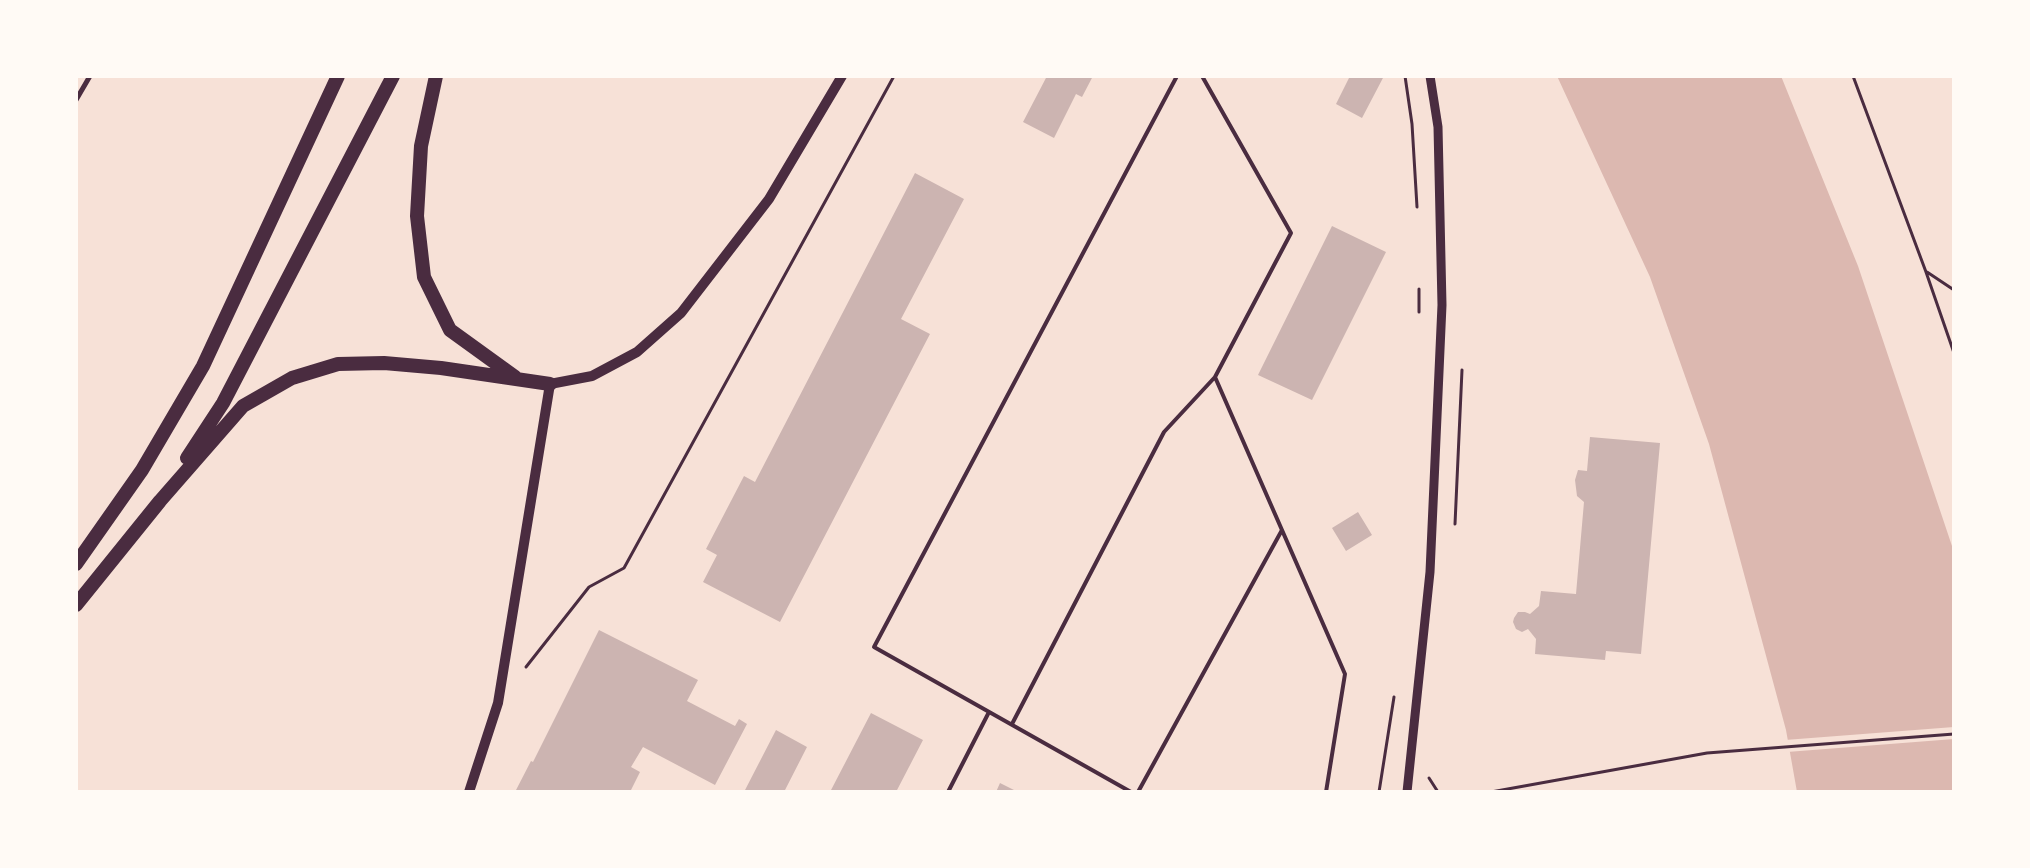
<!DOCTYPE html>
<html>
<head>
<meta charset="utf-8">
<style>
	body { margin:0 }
	#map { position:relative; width:2030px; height:868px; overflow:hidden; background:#f7e1d7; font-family:Jost,sans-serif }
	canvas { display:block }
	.frame { position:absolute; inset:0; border:78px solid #fffaf5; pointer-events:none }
</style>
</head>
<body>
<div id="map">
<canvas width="2030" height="868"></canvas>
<div class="frame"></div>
</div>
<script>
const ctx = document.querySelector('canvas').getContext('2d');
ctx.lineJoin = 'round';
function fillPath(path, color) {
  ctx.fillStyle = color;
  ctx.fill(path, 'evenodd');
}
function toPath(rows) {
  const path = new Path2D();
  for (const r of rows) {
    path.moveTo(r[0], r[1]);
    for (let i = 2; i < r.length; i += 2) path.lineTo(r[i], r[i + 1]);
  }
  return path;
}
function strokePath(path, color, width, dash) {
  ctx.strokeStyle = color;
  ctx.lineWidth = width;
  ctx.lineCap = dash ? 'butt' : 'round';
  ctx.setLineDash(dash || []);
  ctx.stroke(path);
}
const water = toPath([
	[1557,76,1781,76,1858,266,1954,552,1954,792,1797,792,1786,730,1709,444,1650,277]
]);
const pier = toPath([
	[1954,727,1954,739,1787,752,1785,740]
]);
const building = toPath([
	[1047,76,1093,76,1082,97,1076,94,1054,138,1023,122],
	[1350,76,1384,76,1362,118,1336,104],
	[915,173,964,199,901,319,930,334,780,622,703,582,717,555,706,549,744,476,755,482],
	[1332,226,1386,252,1312,400,1258,375],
	[1590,437,1660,443,1641,654,1606,651,1605,660,1535,654,1536,639,1528,629,1522,632,1516,629,1513,622,1514,618,1518,612,1525,612,1530,614,1539,606,1541,591,1576,594,1584,502,1577,496,1575,480,1578,470,1587,471],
	[1358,512,1372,535,1346,551,1332,528],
	[599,630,698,680,687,701,735,726,739,719,747,724,715,785,643,747,631,767,640,772,630,792,515,792,531,761,533,762],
	[871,713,923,740,896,792,830,792],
	[776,730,807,747,784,792,744,792],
	[1000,783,1018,792,996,792]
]);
const path = toPath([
	[1405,76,1412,124,1417,207],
	[1853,76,1926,272,1954,353],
	[1927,272,1954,290],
	[1419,289,1419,312],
	[1455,524,1462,370],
	[526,667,589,587,624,568,894,76],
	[1429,778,1438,792],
	[1379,792,1394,697],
	[1491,792,1707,753,1954,734]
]);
const service = toPath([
	[1202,76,1291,233,1215,377,1345,674,1326,792],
	[1012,724,1164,432,1215,377],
	[948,792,989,712],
	[1131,792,874,647,1177,76],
	[1138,792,1282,530]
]);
const minor = toPath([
	[76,100,90,76]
]);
const tertiary = toPath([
	[1407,792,1430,572,1442,305,1438,127,1430,76]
]);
const secondary = toPath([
	[469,792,498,703,550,384,592,376,637,352,681,313,769,199,842,76]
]);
const trunk = toPath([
	[436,76,421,146,417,216,424,277,450,330,515,377],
	[187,458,223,403,393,76],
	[76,564,142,470,203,366,338,76],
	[76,605,160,501,243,406,292,378,338,364,384,363,441,368,550,384]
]);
fillPath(water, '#dcb8b0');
fillPath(pier, '#f7e1d7');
fillPath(building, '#ccb4b1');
strokePath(path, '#4a2c40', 3);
strokePath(service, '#4a2c40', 4);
strokePath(minor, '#4a2c40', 5);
strokePath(tertiary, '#4a2c40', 9);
strokePath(secondary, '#4a2c40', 10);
strokePath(trunk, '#4a2c40', 14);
</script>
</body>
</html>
